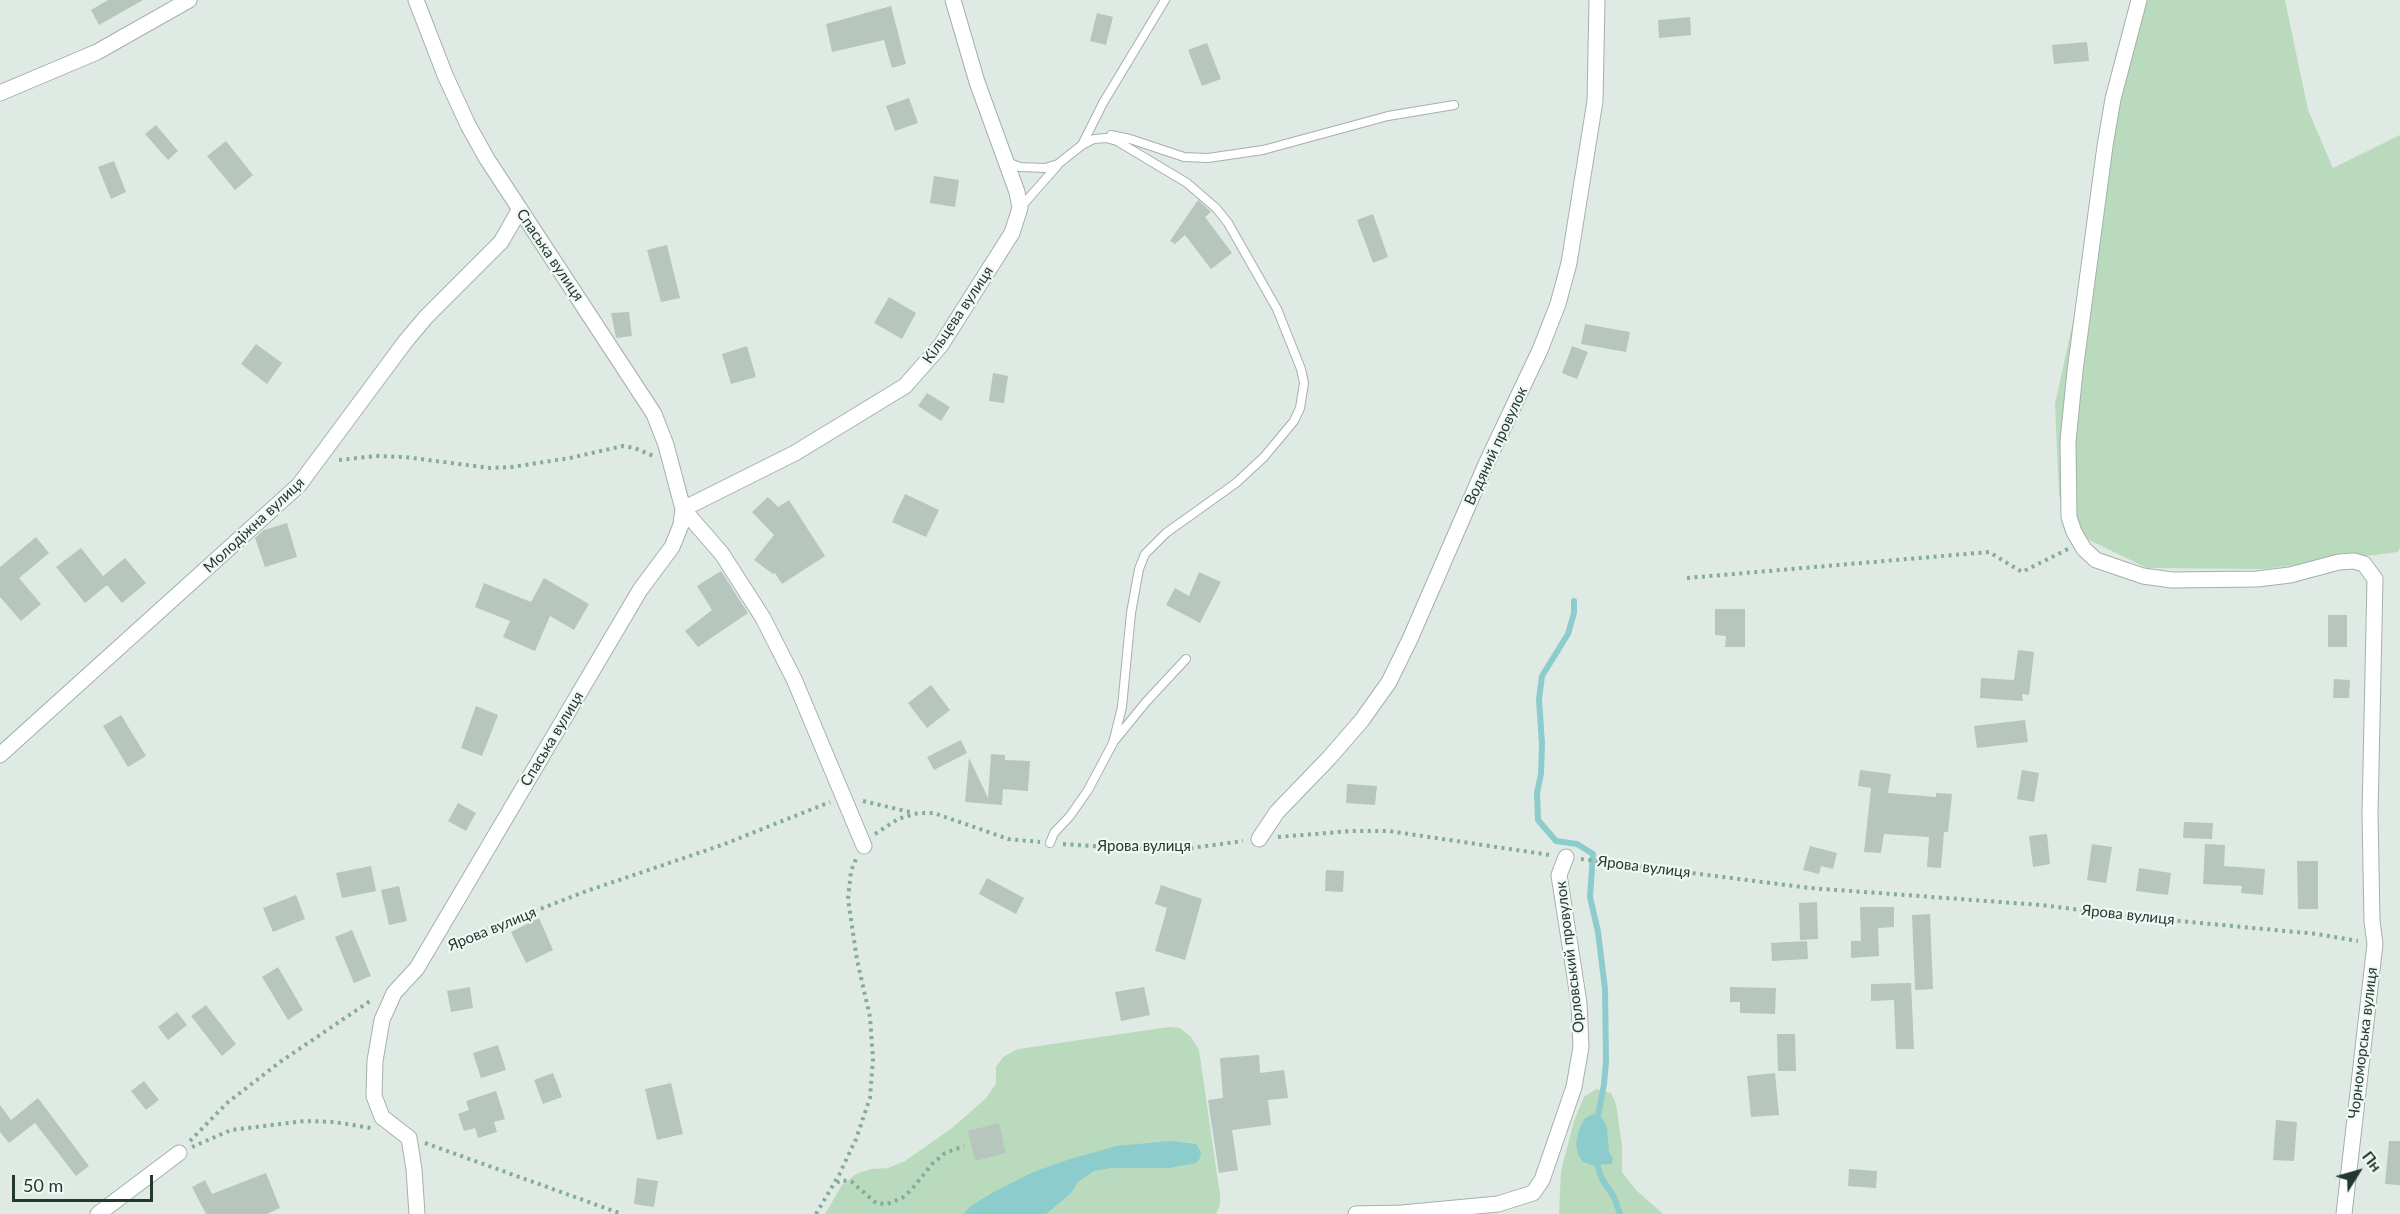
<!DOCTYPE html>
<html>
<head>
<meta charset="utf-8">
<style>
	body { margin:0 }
	#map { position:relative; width:2400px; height:1214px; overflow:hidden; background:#e0eae4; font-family:Lato,sans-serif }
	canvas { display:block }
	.north { position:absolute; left:2328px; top:1142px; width:60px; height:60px; -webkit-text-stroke:4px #f1f7f3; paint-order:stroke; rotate:53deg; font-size:16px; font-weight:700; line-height:24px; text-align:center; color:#223930 }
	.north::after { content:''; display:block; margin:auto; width:21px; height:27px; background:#223930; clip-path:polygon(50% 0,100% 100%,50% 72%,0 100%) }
	.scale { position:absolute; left:12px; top:1175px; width:141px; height:27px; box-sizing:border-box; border:3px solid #223930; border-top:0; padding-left:8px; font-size:18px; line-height:21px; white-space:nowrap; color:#223930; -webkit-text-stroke:4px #f1f7f3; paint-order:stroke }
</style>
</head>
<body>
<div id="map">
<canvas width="2400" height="1214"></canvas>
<div class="north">Пн</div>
<div class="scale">50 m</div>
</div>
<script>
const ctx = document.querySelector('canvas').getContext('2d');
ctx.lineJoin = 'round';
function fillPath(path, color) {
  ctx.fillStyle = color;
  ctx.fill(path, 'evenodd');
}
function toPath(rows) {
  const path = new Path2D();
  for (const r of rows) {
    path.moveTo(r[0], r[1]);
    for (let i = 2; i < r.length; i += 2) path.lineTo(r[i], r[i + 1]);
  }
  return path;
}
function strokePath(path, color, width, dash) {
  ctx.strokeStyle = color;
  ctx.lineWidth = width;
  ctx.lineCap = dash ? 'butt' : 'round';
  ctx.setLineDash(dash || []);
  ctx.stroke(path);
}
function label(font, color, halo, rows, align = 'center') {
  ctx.font = font + ' Lato,sans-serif';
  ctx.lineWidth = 4.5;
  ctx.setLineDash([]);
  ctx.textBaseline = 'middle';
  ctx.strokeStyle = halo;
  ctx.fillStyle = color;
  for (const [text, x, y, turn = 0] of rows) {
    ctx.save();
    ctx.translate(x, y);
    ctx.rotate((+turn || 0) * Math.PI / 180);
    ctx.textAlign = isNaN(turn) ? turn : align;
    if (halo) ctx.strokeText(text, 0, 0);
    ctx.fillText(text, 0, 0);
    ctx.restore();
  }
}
const green = toPath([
	[2143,0,2285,0,2308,110,2333,168,2400,135,2400,548,2398,552,2265,569,2147,568,2085,538,2059,496,2055,404],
	[1169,1027,1180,1028,1191,1037,1199,1050,1220,1195,1220,1205,1216,1214,825,1214,842,1185,856,1174,871,1169,888,1168,905,1161,952,1128,986,1098,996,1084,996,1067,1003,1057,1018,1049],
	[1596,1089,1611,1093,1616,1104,1622,1146,1622,1172,1636,1190,1663,1214,1559,1214,1561,1171,1574,1121,1584,1097]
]);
const water = toPath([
	[1593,1114,1602,1118,1607,1127,1609,1152,1613,1158,1612,1164,1592,1165,1583,1162,1578,1154,1576,1143,1579,1130,1585,1118],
	[1170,1141,1196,1144,1201,1152,1200,1158,1196,1163,1169,1168,1110,1168,1094,1171,1079,1181,1070,1194,1046,1214,963,1214,972,1205,994,1192,1031,1173,1067,1160,1116,1146]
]);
const stream = toPath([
	[1574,601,1574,613,1568,634,1542,676,1539,699,1542,744,1541,774,1537,793,1538,820,1556,841,1577,844,1593,854,1590,897,1598,932,1605,989,1606,1061,1604,1084,1598,1116],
	[1597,1164,1602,1179,1614,1197,1620,1214]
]);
const building = toPath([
	[108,0,143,0,99,25,91,10],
	[891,6,906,64,892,68,884,40,832,52,826,24],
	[1097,13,1113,17,1106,45,1090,41],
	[1690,17,1691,35,1659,38,1658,20],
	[2087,42,2089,61,2054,64,2052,45],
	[1207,43,1221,79,1202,86,1188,50],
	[909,98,918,123,895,131,886,106],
	[156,125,178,151,168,160,145,134],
	[226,141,253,175,235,190,207,156],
	[114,161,126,192,111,199,98,167],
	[934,176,959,180,955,207,930,203],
	[1198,200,1211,212,1205,217,1232,253,1211,269,1185,235,1175,244,1170,241],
	[1373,214,1388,257,1373,263,1357,220],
	[667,245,680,298,661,302,647,250],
	[889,297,916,313,902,339,874,323],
	[629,312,632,336,616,338,611,313],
	[1585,324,1630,332,1626,352,1581,344],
	[256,344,282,363,267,384,241,364],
	[747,346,756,377,731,384,722,354],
	[1572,346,1588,352,1577,379,1562,373],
	[993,373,1008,376,1004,403,989,401],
	[927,393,950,407,941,421,918,406],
	[905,494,939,510,926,537,892,522],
	[768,497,778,507,789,500,825,556,782,584,775,573,773,574,754,560,774,535,752,512],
	[287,523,297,557,265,567,255,538,264,530],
	[36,537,49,553,19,578,41,604,21,621,0,597,0,567],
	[81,548,103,576,125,558,146,583,122,603,107,585,85,603,56,567],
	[721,571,748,613,698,647,685,631,712,610,697,586],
	[1199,572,1221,582,1200,623,1166,605,1175,588,1189,596],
	[544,578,589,604,574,630,550,616,535,651,503,637,510,621,475,607,484,583,531,602],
	[1715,609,1745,609,1745,647,1725,647,1726,636,1715,635],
	[2328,615,2347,615,2347,647,2328,647],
	[2018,650,2034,652,2029,695,2022,694,2023,701,1980,698,1981,678,2014,680],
	[2334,679,2350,680,2349,698,2333,698],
	[931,685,950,710,927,728,908,703],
	[476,706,498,715,482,756,461,748],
	[121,715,146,756,128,767,103,726],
	[2025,720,2028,742,1977,748,1974,726],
	[961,740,967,753,934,770,927,757],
	[991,754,1005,755,1005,760,1030,761,1028,791,1003,789,1002,805,965,802,969,758,988,798],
	[1860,770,1891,774,1888,793,1936,797,1936,793,1952,794,1948,832,1944,832,1941,868,1927,867,1929,837,1884,834,1881,853,1864,852,1871,788,1858,786],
	[2022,770,2039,773,2034,802,2017,799],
	[1347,784,1377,786,1375,805,1346,803],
	[458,803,476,813,466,831,448,821],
	[2184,822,2213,823,2212,839,2183,838],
	[2047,834,2050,864,2033,867,2029,836],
	[2092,844,2112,847,2106,883,2087,880],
	[2205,844,2225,845,2224,866,2265,869,2263,895,2241,893,2242,886,2203,884],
	[1810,846,1837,853,1833,869,1821,866,1819,874,1803,870],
	[2297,861,2318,861,2318,909,2298,909],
	[371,866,376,891,342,898,336,873],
	[2139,868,2171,873,2168,895,2136,891],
	[1326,870,1344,871,1343,892,1325,891],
	[987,878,1024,898,1016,914,979,894],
	[1161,885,1202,899,1185,960,1155,951,1167,908,1155,904],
	[399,886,407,921,389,925,381,890],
	[296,895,305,919,273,932,263,908],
	[1817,902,1818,939,1800,940,1799,903],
	[1860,907,1894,907,1894,927,1878,928,1879,956,1851,958,1851,941,1861,941],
	[1930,914,1933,989,1915,990,1912,915],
	[539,918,553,950,526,963,511,932],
	[352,930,371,976,354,983,335,937],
	[1807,941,1808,959,1772,961,1771,943],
	[278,967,303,1010,288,1020,262,977],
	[1911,983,1914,1049,1896,1049,1894,1000,1871,1001,1871,984],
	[470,987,473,1008,451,1012,447,991],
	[1144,987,1150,1015,1121,1021,1115,992],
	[1730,987,1776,988,1775,1014,1740,1013,1740,1002,1730,1002],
	[206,1005,236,1044,222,1056,191,1016],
	[177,1012,187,1025,168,1040,158,1027],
	[1777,1034,1795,1034,1796,1071,1778,1071],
	[498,1045,506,1070,481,1078,473,1053],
	[1259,1055,1260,1073,1284,1070,1288,1098,1268,1100,1271,1125,1232,1130,1238,1170,1219,1173,1208,1100,1223,1098,1220,1058],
	[553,1073,562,1097,543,1104,534,1080],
	[1775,1073,1779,1115,1751,1117,1747,1076],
	[144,1081,159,1100,146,1110,131,1091],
	[671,1083,683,1134,657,1140,645,1089],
	[496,1091,505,1119,494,1122,497,1132,478,1138,475,1128,464,1131,458,1114,469,1110,466,1101],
	[38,1098,89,1166,76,1176,35,1123,9,1143,0,1132,0,1105,11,1120],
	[2276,1120,2297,1122,2294,1161,2273,1160],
	[999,1123,1006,1153,975,1161,968,1131],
	[2389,1141,2400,1141,2400,1185,2385,1184],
	[1849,1169,1877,1171,1876,1188,1848,1186],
	[266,1173,280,1208,267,1214,206,1214,192,1187,205,1180,212,1194],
	[637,1178,658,1181,654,1207,634,1204]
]);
const path = toPath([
	[339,460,376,456,405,457,490,468,512,467,570,458,623,446,635,448,653,456],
	[1687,578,1989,552,2022,572,2068,549],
	[863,801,914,813],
	[875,834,898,819,918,813,934,813,1008,839,1040,842],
	[1278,837,1350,831,1389,831,1550,855],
	[1063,844,1121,848,1184,849,1243,841],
	[1581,859,1810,888,2041,905,2137,917,2317,934,2358,941],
	[450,944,584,892,722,845,830,802],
	[190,1141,227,1103,280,1062,373,999],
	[425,1143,622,1214],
	[192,1147,231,1130,305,1121,334,1122,371,1128],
	[837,1183,841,1180,852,1182,876,1203,887,1204,902,1198,912,1189,932,1164,945,1153,964,1146],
	[816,1214,839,1175,856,1139,870,1098,873,1059,870,1017,857,960,848,899,851,871,856,859]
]);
const lane = toPath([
	[1111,135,1130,139,1184,157,1208,158,1263,150,1388,116,1454,105],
	[1007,162,1020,167,1045,168,1058,164,1082,145,1103,103,1165,0],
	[1020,208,1057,166],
	[1115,740,1146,702,1186,659],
	[1050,843,1054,833,1070,816,1088,790,1113,743,1122,707,1131,613,1139,569,1145,554,1166,533,1236,483,1264,457,1294,421,1300,408,1304,383,1301,369,1277,309,1228,223,1216,208,1187,183,1117,141,1106,138,1094,139,1082,145]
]);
const street = toPath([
	[416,0,445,75,468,125,487,159,654,414,666,445,683,509,681,525,672,547,640,590,417,968,394,993,382,1020,375,1061,374,1096,382,1117,409,1138,414,1169,417,1214],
	[2139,0,2113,99,2105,146,2075,371,2068,441,2069,517,2074,532,2084,549,2096,560,2143,576,2172,580,2257,579,2290,575,2339,562,2354,561,2364,564,2375,579,2370,814,2372,921,2375,944,2344,1214],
	[0,93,97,52,189,0],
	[0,755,299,485,405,342,426,317,501,242,520,209],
	[1259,839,1277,812,1330,757,1362,720,1389,682,1410,639,1487,462,1540,350,1558,304,1569,263,1595,101,1597,0],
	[864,846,794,679,763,618,722,554,683,509,795,453,905,386,941,345,1012,233,1020,208,1017,192,977,82,953,0],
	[98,1214,179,1153],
	[1356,1214,1402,1213,1498,1204,1533,1193,1542,1180,1574,1087,1581,1047,1579,1003,1559,875,1566,857]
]);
const streetNames = [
	["Спаська вулиця",550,255,56],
	["Кільцева вулиця",958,315,-56],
	["Водяний провулок",1496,446,-65],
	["Молодіжна вулиця",254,525,-43],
	["Спаська вулиця",552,739,-59],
	["Ярова вулиця",1144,846],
	["Ярова вулиця",1644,867,7],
	["Ярова вулиця",2128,915,6],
	["Ярова вулиця",492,929,-22],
	["Орловський провулок",1570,957,-97],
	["Чорноморська вулиця",2363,1043,-83]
];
fillPath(green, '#badabe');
fillPath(water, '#8ccccc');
strokePath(stream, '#8ccccc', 6);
fillPath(building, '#b6c5bd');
strokePath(lane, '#a3b1aa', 10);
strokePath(street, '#a3b1aa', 17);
strokePath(path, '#83ac99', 4, [3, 4.5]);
strokePath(lane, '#fff', 8);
strokePath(street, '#fff', 15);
label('15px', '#223930', '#f1f7f3', streetNames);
</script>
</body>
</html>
